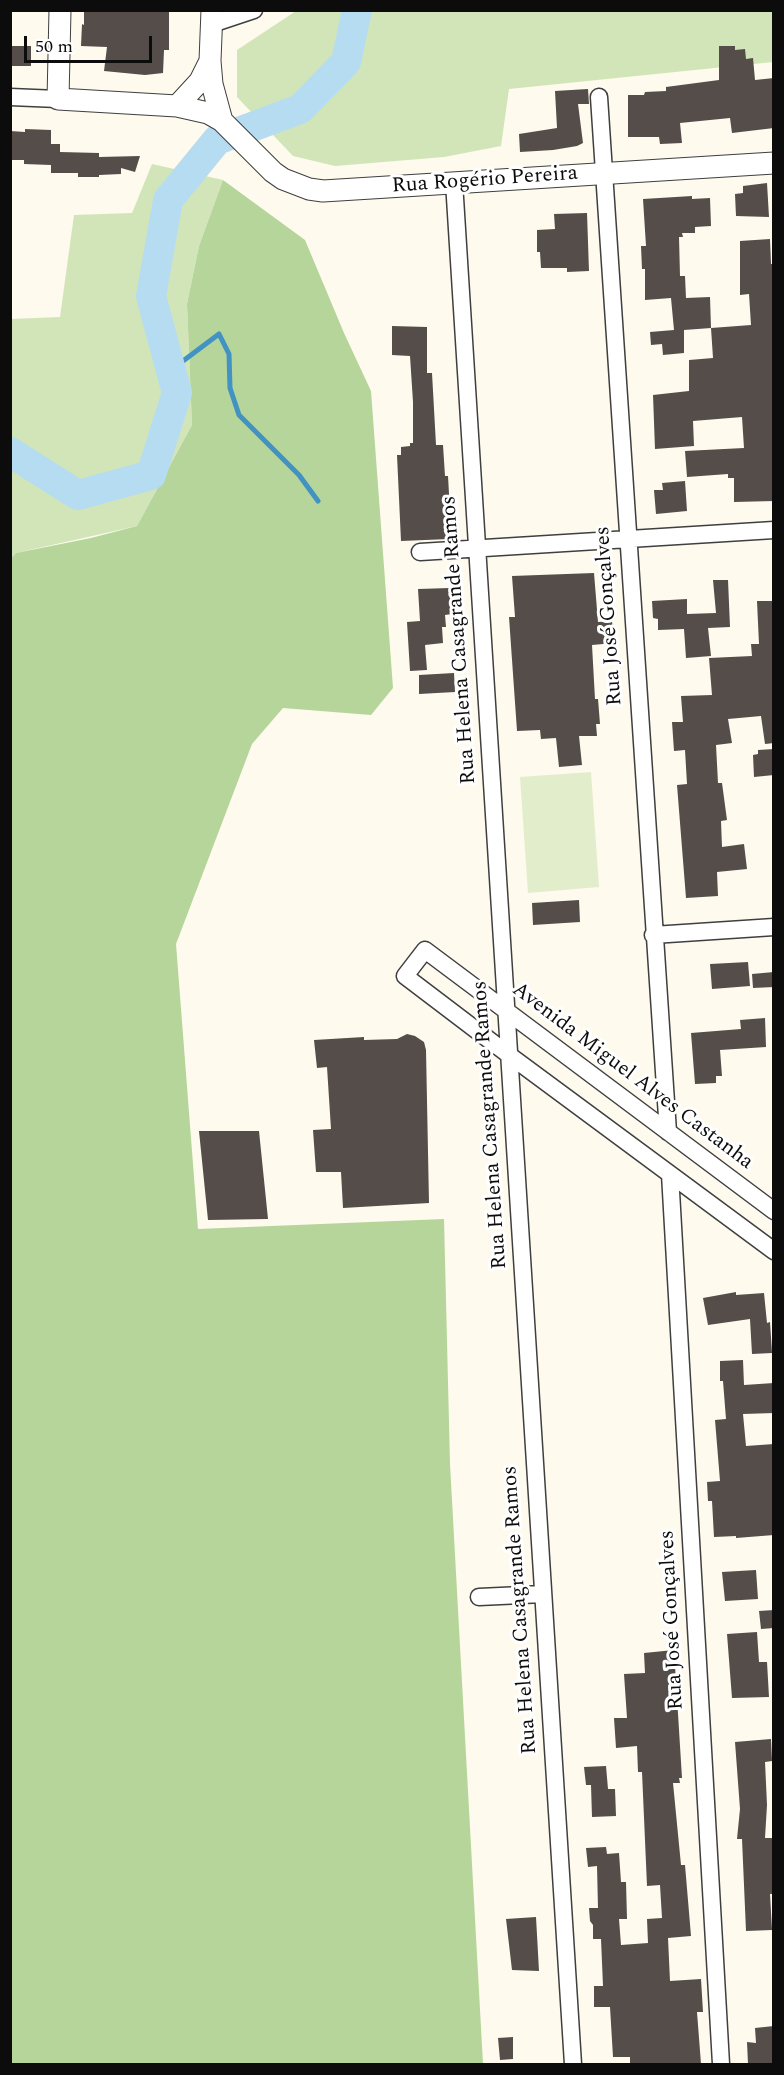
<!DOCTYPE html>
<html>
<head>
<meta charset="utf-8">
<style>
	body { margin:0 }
	#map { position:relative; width:784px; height:2075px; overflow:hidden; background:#fefaed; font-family:Spectral,serif }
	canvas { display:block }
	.frame { position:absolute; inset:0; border:12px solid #0c0c0c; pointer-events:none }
	.scale { position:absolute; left:24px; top:36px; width:128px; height:27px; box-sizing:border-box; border:3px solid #0c0c0c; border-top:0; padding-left:8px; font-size:18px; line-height:21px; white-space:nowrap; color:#0c0c0c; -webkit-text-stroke:4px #fff; paint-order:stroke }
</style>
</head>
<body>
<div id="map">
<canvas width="784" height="2075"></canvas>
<div class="frame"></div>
<div class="scale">50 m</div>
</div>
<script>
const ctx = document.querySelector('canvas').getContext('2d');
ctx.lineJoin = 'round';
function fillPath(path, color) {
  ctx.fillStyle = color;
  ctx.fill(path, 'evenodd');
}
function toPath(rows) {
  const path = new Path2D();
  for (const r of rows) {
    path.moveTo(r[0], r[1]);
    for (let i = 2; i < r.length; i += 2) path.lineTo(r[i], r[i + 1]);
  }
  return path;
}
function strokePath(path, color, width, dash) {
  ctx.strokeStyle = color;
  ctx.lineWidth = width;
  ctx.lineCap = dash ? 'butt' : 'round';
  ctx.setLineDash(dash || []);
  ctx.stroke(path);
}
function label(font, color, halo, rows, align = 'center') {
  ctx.font = font + ' Spectral,serif';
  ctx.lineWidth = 6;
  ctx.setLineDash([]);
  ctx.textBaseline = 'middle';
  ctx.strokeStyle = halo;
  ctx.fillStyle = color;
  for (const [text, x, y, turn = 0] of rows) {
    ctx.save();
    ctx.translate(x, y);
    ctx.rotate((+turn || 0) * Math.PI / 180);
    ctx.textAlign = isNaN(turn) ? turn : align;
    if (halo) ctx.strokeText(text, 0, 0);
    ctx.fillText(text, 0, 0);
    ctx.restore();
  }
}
const green = toPath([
	[296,11,773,11,773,62,509,89,501,146,444,157,335,166,293,156,237,97,237,50],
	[152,164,223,180,199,246,187,304,192,425,137,526,16,553,11,558,11,319,60,317,74,215,132,213]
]);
const forest = toPath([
	[223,180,305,240,344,333,371,391,393,688,371,715,283,708,252,744,176,944,198,1229,444,1219,450,1464,483,2064,11,2064,11,558,16,553,91,538,137,526,192,425,187,304,199,246]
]);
const pitch = toPath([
	[591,772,599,887,528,893,520,777]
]);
const stream = toPath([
	[171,370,219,334,229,354,230,388,239,415,299,475,318,501]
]);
const river = toPath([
	[10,452,78,495,151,475,177,393,151,296,168,200,217,140,300,109,346,62,357,10]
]);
const building = toPath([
	[84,10,169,10,169,50,164,50,163,73,145,75,104,71,107,47,81,46,82,24,84,25],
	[10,46,31,46,31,66,10,66],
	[719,46,735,46,735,50,745,49,746,59,753,58,755,80,774,78,774,128,732,133,730,118,680,123,682,143,660,144,659,137,628,137,628,95,644,95,645,92,666,91,666,87,719,80],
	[588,89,589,104,578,104,583,143,577,146,553,150,520,152,519,134,557,128,555,91],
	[25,129,51,130,51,144,60,144,60,152,99,153,99,157,140,156,135,172,121,168,121,174,99,175,99,177,78,177,78,173,51,173,51,165,24,164,24,160,10,160,10,131,25,132],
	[767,183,769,217,736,216,735,194,743,193,743,186],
	[692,196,692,199,710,198,711,226,695,227,695,233,682,233,683,237,679,237,680,276,685,276,686,298,710,297,711,328,684,330,684,353,663,355,662,344,651,345,650,332,674,330,671,298,645,300,645,269,642,269,641,246,646,246,643,199],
	[587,213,589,271,567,272,567,268,541,268,540,252,537,252,537,230,555,229,554,214],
	[770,239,771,264,774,264,774,501,734,502,734,478,728,478,728,474,687,477,685,451,744,448,742,417,693,421,694,446,655,449,653,395,689,391,689,360,713,358,711,328,751,325,749,294,740,295,740,241],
	[392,326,427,327,427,373,432,373,436,445,443,445,445,476,448,476,451,530,448,530,449,539,401,541,397,455,401,455,401,447,410,446,410,443,413,443,413,402,410,356,392,355],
	[685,481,687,511,656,514,654,490,663,490,662,483],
	[594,573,598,622,612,621,614,643,592,645,595,699,598,699,600,724,596,724,597,736,579,736,582,765,559,767,556,738,541,739,540,730,517,731,509,617,515,617,512,576],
	[713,580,728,580,730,627,708,628,711,656,686,658,684,629,658,630,658,619,653,618,652,601,687,599,687,614,716,613],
	[450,588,452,614,445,615,446,627,442,627,443,643,425,645,427,670,410,671,407,622,420,621,418,589],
	[757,601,774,601,774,743,765,744,761,716,728,719,732,743,716,745,718,783,722,783,727,820,721,821,722,847,744,844,747,869,717,872,718,896,686,898,677,785,687,784,685,750,674,751,672,722,683,722,681,696,712,695,709,658,752,656,751,644,759,644],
	[454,673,455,692,419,694,419,675],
	[774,749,774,775,754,777,753,755,758,754,758,750],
	[579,900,580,922,533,925,532,903],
	[748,962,750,986,712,989,710,964],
	[774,972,774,987,753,988,752,974],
	[765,1018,766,1047,720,1050,722,1076,716,1076,716,1083,695,1084,691,1033,741,1029,740,1020],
	[407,1034,415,1036,424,1042,426,1050,429,1203,343,1208,341,1172,316,1172,313,1130,331,1129,327,1067,317,1068,314,1040,364,1037,364,1040,397,1039],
	[199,1131,259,1131,268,1219,208,1220],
	[736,1292,736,1295,764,1293,767,1323,770,1322,772,1353,752,1354,750,1319,708,1325,703,1298],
	[743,1360,744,1385,774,1383,774,1413,743,1414,746,1446,774,1444,774,1535,736,1538,736,1536,714,1537,712,1501,708,1501,707,1482,720,1481,715,1420,726,1419,723,1381,720,1381,720,1361],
	[756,1570,758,1599,725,1601,722,1572],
	[774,1610,774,1628,761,1629,759,1611],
	[757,1632,759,1662,767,1662,769,1697,732,1698,727,1634],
	[674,1650,682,1778,679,1778,680,1783,673,1783,681,1865,685,1865,691,1936,668,1938,670,1981,701,1979,703,2012,697,2012,701,2064,630,2064,630,2057,613,2057,610,2007,594,2007,594,1986,603,1986,601,1939,593,1939,593,1925,590,1921,589,1908,598,1908,597,1866,588,1867,586,1848,606,1847,607,1854,619,1853,621,1882,626,1882,627,1919,619,1919,621,1945,648,1943,647,1919,662,1918,660,1885,647,1886,642,1772,638,1772,637,1746,616,1748,614,1718,627,1718,624,1674,645,1673,644,1653],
	[771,1739,772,1761,765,1762,767,1805,765,1838,774,1838,774,1894,770,1894,772,1930,746,1931,742,1839,737,1839,740,1809,735,1742],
	[606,1766,608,1789,615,1789,616,1816,592,1817,591,1785,586,1785,584,1767],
	[536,1917,539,1971,512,1970,506,1919],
	[774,2026,774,2064,748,2064,747,2042,756,2043,755,2028],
	[513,2037,513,2059,500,2060,498,2038]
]);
const minor = toPath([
	[212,24,254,10],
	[10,97,58,99],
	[599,97,668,1132],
	[454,182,573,2064],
	[420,552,774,530],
	[653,935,774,927],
	[670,1174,721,2064],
	[774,1211,425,950,405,976,509,1055,774,1251],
	[479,1597,543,1594]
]);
const tertiary = toPath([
	[60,10,58,99,177,106,208,113,222,121],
	[212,10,210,61,212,84,222,121,273,172,283,179,309,189,323,191,774,163],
	[177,106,200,81,210,61]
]);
const streetNames = [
	["Rua Rogério Pereira",485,181,-4],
	["Rua José Gonçalves",610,616,-94],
	["Rua Helena Casagrande Ramos",460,640,-94],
	["Avenida Miguel Alves Castanha",632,1077,37],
	["Rua Helena Casagrande Ramos",491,1125,-94],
	["Rua Helena Casagrande Ramos",521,1610,-94],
	["Rua José Gonçalves",673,1620,-93]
];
fillPath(green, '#d1e5b9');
fillPath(forest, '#b5d59a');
fillPath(pitch, '#e2edcb');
strokePath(stream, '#4292c3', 5);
strokePath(river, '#b6dcf1', 30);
fillPath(building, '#544d4a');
strokePath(minor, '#3f3f3f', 19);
strokePath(tertiary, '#3f3f3f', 23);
strokePath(minor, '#fff', 16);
strokePath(tertiary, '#fff', 21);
label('21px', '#0c0c0c', '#fff', streetNames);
</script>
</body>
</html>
